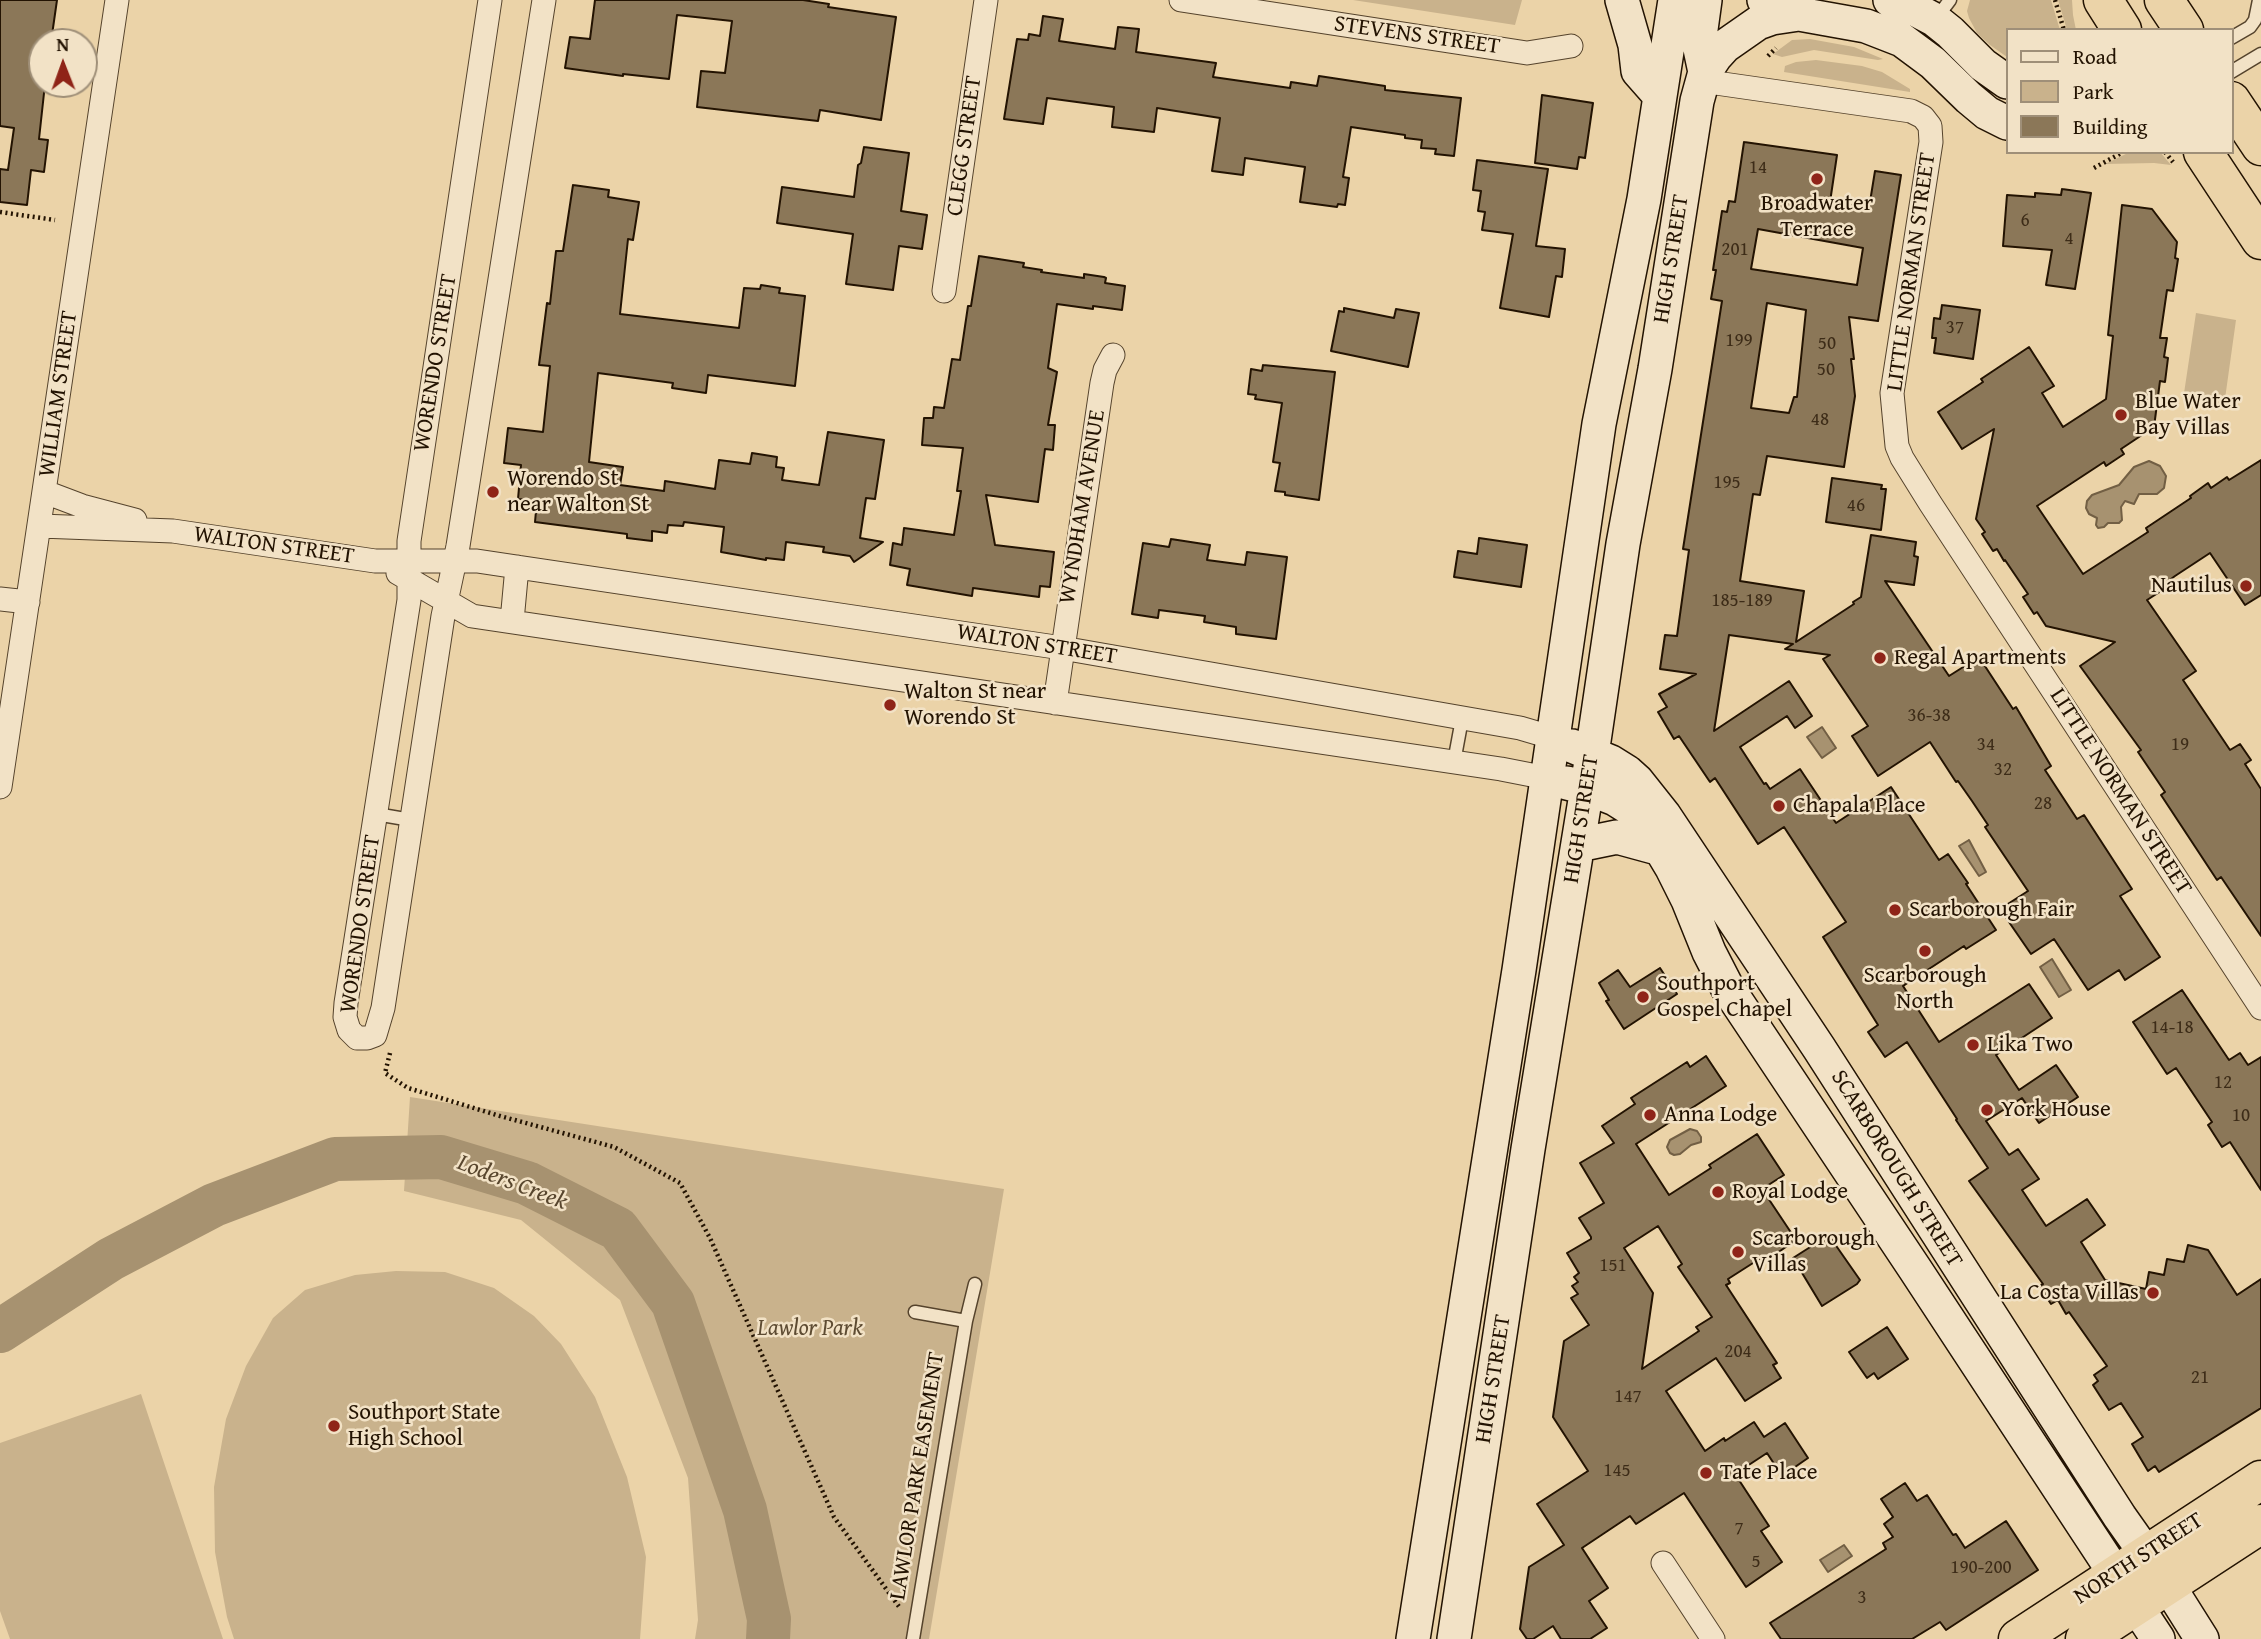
<!DOCTYPE html>
<html>
<head>
<meta charset="utf-8">
<style>
	body { margin:0 }
	#map { position:relative; width:2261px; height:1639px; overflow:hidden; background:#ebd3a8; font-family:"Gentium Book Plus",serif }
	canvas { display:block }
	.legend { position:absolute; left:2006px; top:28px; width:228px; height:126px; box-sizing:border-box; background:#f2e2c6; border:2px solid #9f8f78; margin:0; padding:9px 12px; list-style:none; font-size:21px; color:#231302 }
	.legend li { display:flex; align-items:center; gap:14px; height:35px }
	.legend b { width:35px; border:2px solid #9f8f78 }
	.north { position:absolute; left:28px; top:28px; width:70px; height:70px; box-sizing:border-box; background:#f2e2c6; border:2px solid #9f8f78; border-radius:50%; rotate:359deg; font-size:19px; font-weight:700; line-height:28px; text-align:center; color:#231302 }
	.north::after { content:''; display:block; margin:auto; width:24px; height:32px; background:#8f2418; clip-path:polygon(50% 0,100% 100%,50% 72%,0 100%) }
</style>
</head>
<body>
<div id="map">
<canvas width="2261" height="1639"></canvas>
<ul class="legend">
<li><b style="height:9px;background:#f2e2c6"></b>Road</li>
<li><b style="height:19px;background:#c9b28c"></b>Park</li>
<li><b style="height:19px;background:#8b7758"></b>Building</li>
</ul>
<div class="north">N</div>
</div>
<script>
const ctx = document.querySelector('canvas').getContext('2d');
ctx.lineJoin = 'round';
function fillPath(path, color) {
  ctx.fillStyle = color;
  ctx.fill(path, 'evenodd');
}
function toPath(rows) {
  const path = new Path2D();
  for (const r of rows) {
    path.moveTo(r[0], r[1]);
    for (let i = 2; i < r.length; i += 2) path.lineTo(r[i], r[i + 1]);
  }
  return path;
}
function strokePath(path, color, width, dash) {
  ctx.strokeStyle = color;
  ctx.lineWidth = width;
  ctx.lineCap = dash ? 'butt' : 'round';
  ctx.setLineDash(dash || []);
  ctx.stroke(path);
}
function label(font, color, halo, rows, align = 'center') {
  ctx.font = font + ' "Gentium Book Plus",serif';
  ctx.lineWidth = 5;
  ctx.setLineDash([]);
  ctx.textBaseline = 'middle';
  ctx.strokeStyle = halo;
  ctx.fillStyle = color;
  for (const [text, x, y, turn = 0] of rows) {
    ctx.save();
    ctx.translate(x, y);
    ctx.rotate((+turn || 0) * Math.PI / 180);
    ctx.textAlign = isNaN(turn) ? turn : align;
    if (halo) ctx.strokeText(text, 0, 0);
    ctx.fillText(text, 0, 0);
    ctx.restore();
  }
}
const green = toPath([
	[1353,0,1522,0,1515,25],
	[1970,0,2051,0,2060,30,2007,30,2007,57,1990,45,1977,33,1969,18,1967,11],
	[2058,0,2072,0,2073,15,2076,30,2067,30],
	[1810,39,1854,47,1883,59,1878,60,1814,50,1782,57,1773,54,1792,40],
	[1816,60,1862,66,1882,72,1910,89,1910,92,1784,72,1785,66,1796,62],
	[2130,152,2160,152,2171,165,2154,163,2105,164],
	[2196,313,2236,320,2224,406,2183,400],
	[410,1097,1004,1189,929,1639,695,1639,698,1620,688,1478,620,1300,521,1220,404,1191],
	[396,1271,445,1272,494,1288,534,1316,561,1344,595,1397,627,1477,646,1557,640,1639,234,1639,227,1617,215,1552,214,1487,226,1419,246,1366,273,1318,305,1290,355,1275],
	[141,1394,223,1639,10,1639,0,1611,0,1443]
]);
const water = toPath([
	[2149,461,2160,466,2166,476,2164,488,2157,494,2139,494,2134,504,2125,501,2121,507,2122,520,2119,523,2108,523,2104,527,2098,528,2096,525,2097,518,2089,514,2086,508,2087,501,2092,495,2119,485,2134,467,2149,461],
	[1822,727,1836,748,1822,758,1807,737,1822,727],
	[1969,840,1986,872,1979,876,1959,846,1969,840],
	[2052,959,2071,990,2059,997,2040,967,2052,959],
	[1690,1129,1697,1131,1701,1137,1701,1142,1691,1145,1680,1154,1674,1155,1670,1153,1667,1147,1670,1140,1690,1129],
	[1844,1545,1852,1556,1828,1572,1820,1560,1844,1545]
]);
const river = toPath([
	[0,1331,111,1259,214,1205,335,1159,441,1157,527,1183,618,1229,673,1303,745,1510,769,1619,768,1639]
]);
const building = toPath([
	[0,0,57,0,51,42,42,42,42,84,45,84,39,139,48,140,44,172,31,170,27,205,0,202,0,169,8,170,14,128,0,126,0,0],
	[595,0,803,0,829,4,828,7,896,17,881,120,820,110,818,121,697,107,701,71,725,73,732,21,677,15,669,79,623,74,623,76,565,68,570,37,590,39,595,0],
	[1043,16,1063,19,1059,41,1115,49,1118,27,1139,29,1136,52,1216,63,1213,77,1290,88,1291,82,1317,86,1319,76,1385,86,1385,90,1461,98,1454,156,1435,154,1436,149,1421,148,1422,140,1405,138,1405,135,1351,127,1343,177,1349,178,1345,205,1338,204,1337,207,1300,202,1305,167,1245,158,1243,175,1212,171,1220,118,1157,108,1154,132,1112,127,1114,107,1047,98,1043,124,1004,119,1017,39,1028,40,1029,34,1040,36,1043,16],
	[1542,95,1593,103,1585,158,1579,157,1577,169,1535,163,1542,95],
	[1744,142,1837,155,1830,202,1869,208,1875,171,1901,175,1878,321,1849,317,1854,359,1851,359,1855,396,1844,467,1767,456,1760,495,1753,494,1740,581,1804,591,1796,642,1854,604,1853,602,1861,597,1871,535,1916,542,1914,556,1918,557,1914,585,1885,581,1949,676,1979,657,2013,709,2016,707,2051,766,2045,770,2077,819,2084,815,2132,889,2120,896,2160,957,2125,980,2119,970,2088,990,2054,939,2031,954,2000,909,2028,891,1985,827,1988,825,1972,801,1958,781,1956,782,1930,742,1878,776,1852,736,1868,726,1823,659,1830,655,1785,649,1793,644,1729,635,1714,731,1789,681,1812,716,1795,728,1787,716,1740,747,1764,784,1766,783,1770,789,1800,769,1836,823,1891,787,1939,860,1948,854,1968,883,1966,884,1996,930,1966,949,1964,946,1903,986,1939,1042,2029,984,2052,1018,1996,1055,2019,1090,2056,1065,2078,1097,2039,1123,2022,1098,1986,1121,2009,1155,2018,1149,2039,1179,2022,1190,2046,1226,2087,1199,2105,1225,2081,1242,2105,1280,2146,1289,2149,1272,2164,1275,2167,1259,2184,1262,2188,1245,2208,1250,2237,1295,2261,1279,2261,1408,2159,1472,2155,1466,2148,1471,2132,1444,2143,1437,2121,1403,2109,1410,2093,1385,2098,1381,2094,1375,2107,1366,2069,1312,2066,1314,2058,1300,2051,1304,2039,1286,2043,1284,1969,1181,1988,1168,1956,1120,1957,1119,1907,1042,1885,1057,1868,1032,1878,1025,1823,937,1846,922,1784,827,1758,844,1715,778,1710,782,1679,736,1674,739,1658,712,1667,707,1659,694,1696,674,1660,669,1665,635,1677,636,1689,550,1683,549,1722,301,1711,299,1716,270,1713,270,1722,211,1727,212,1729,201,1735,202,1744,142],
	[1758,229,1863,248,1857,285,1751,269,1758,229],
	[1767,303,1806,310,1797,397,1794,397,1789,413,1751,408,1767,303],
	[864,147,909,153,901,211,927,215,922,249,899,246,893,290,846,284,853,234,777,223,782,187,854,197,858,165,861,163,864,147],
	[1477,160,1548,169,1536,246,1565,249,1562,277,1556,276,1549,317,1500,308,1513,234,1482,230,1485,212,1478,211,1481,191,1473,190,1477,160],
	[573,185,609,190,608,197,639,202,633,240,628,239,620,314,739,328,744,288,760,289,761,285,780,288,779,293,805,296,795,386,708,375,706,393,672,388,673,383,598,373,589,462,623,467,620,485,664,491,665,481,715,489,719,460,750,464,752,453,777,457,776,467,784,468,782,480,819,485,828,432,884,440,875,499,866,498,860,538,883,542,854,562,850,556,823,552,824,547,786,542,784,560,766,558,766,560,721,552,724,527,684,522,683,526,668,525,667,533,652,531,652,541,627,538,627,534,535,522,536,511,527,510,528,500,518,499,521,465,504,463,508,428,543,432,550,366,539,365,547,303,550,304,556,251,563,251,573,185],
	[2062,189,2091,193,2075,289,2046,285,2052,250,2003,246,2007,195,2035,197,2035,193,2061,195,2062,189],
	[2122,205,2152,209,2177,242,2175,258,2178,259,2173,291,2167,290,2160,338,2167,338,2164,357,2168,358,2165,382,2160,381,2154,427,2121,449,2124,454,2106,466,2104,462,2037,506,2083,574,2148,532,2146,528,2191,498,2190,496,2208,483,2211,488,2227,477,2229,480,2261,460,2261,595,2245,605,2210,553,2175,576,2167,582,2169,586,2147,600,2196,671,2183,680,2230,750,2240,744,2251,760,2245,764,2261,789,2261,936,2221,877,2217,880,2161,795,2165,792,2138,752,2141,750,2080,666,2115,642,2046,626,2037,612,2034,614,2023,597,2028,594,2005,560,2004,561,1997,549,1993,551,1982,534,1985,532,1976,519,1994,429,1962,449,1938,412,1983,382,1981,379,2029,347,2054,386,2042,393,2063,427,2106,399,2113,336,2108,335,2122,205],
	[979,256,1024,263,1023,267,1042,270,1041,272,1084,278,1084,274,1104,277,1106,278,1105,283,1125,286,1122,310,1093,306,1093,309,1057,304,1048,368,1057,372,1048,425,1055,425,1053,450,1045,449,1038,502,986,495,995,545,1054,552,1050,587,1040,586,1039,597,973,588,972,596,907,585,910,569,890,565,893,543,902,545,904,528,954,535,961,491,957,491,963,448,922,445,924,418,933,418,934,407,944,408,952,359,960,360,968,306,971,306,979,256],
	[1942,305,1980,310,1973,359,1934,353,1936,338,1932,338,1934,318,1940,319,1942,305],
	[1344,308,1394,318,1396,309,1419,313,1408,367,1331,351,1339,311,1344,312,1344,308],
	[1263,365,1335,372,1319,500,1285,495,1285,492,1275,491,1280,463,1273,462,1282,403,1255,399,1256,395,1248,394,1251,369,1262,371,1263,365],
	[1832,478,1882,485,1881,489,1886,489,1881,530,1826,522,1832,478],
	[1479,538,1527,545,1521,587,1454,577,1458,551,1477,554,1479,538],
	[1171,539,1210,545,1207,560,1245,565,1247,552,1287,557,1276,639,1236,634,1236,627,1204,622,1205,616,1159,610,1158,618,1132,614,1143,543,1169,547,1171,539],
	[1660,968,1677,994,1624,1029,1606,1001,1609,1000,1599,983,1618,970,1630,987,1660,968],
	[2182,990,2229,1060,2240,1053,2248,1065,2261,1057,2261,1190,2230,1142,2222,1147,2208,1125,2212,1122,2176,1068,2167,1074,2133,1022,2182,990],
	[1706,1056,1726,1086,1636,1144,1669,1195,1711,1168,1709,1165,1757,1134,1784,1175,1762,1189,1796,1240,1767,1260,1764,1256,1728,1279,1730,1283,1726,1285,1777,1363,1773,1365,1781,1378,1745,1401,1716,1358,1666,1391,1705,1451,1724,1438,1725,1441,1754,1422,1764,1437,1785,1423,1808,1458,1782,1476,1767,1453,1735,1474,1769,1526,1761,1531,1782,1562,1746,1587,1684,1493,1636,1524,1630,1516,1582,1548,1608,1588,1589,1601,1607,1628,1590,1639,1561,1639,1553,1626,1533,1639,1527,1639,1520,1629,1529,1567,1564,1545,1537,1504,1588,1471,1553,1417,1564,1341,1589,1325,1571,1298,1578,1294,1572,1286,1578,1282,1574,1277,1579,1273,1567,1253,1591,1239,1591,1237,1579,1218,1604,1203,1580,1163,1614,1143,1602,1126,1635,1104,1631,1098,1687,1062,1690,1067,1706,1056],
	[1658,1226,1682,1264,1678,1267,1712,1317,1696,1327,1699,1331,1642,1369,1653,1293,1624,1248,1658,1226],
	[1826,1237,1827,1239,1830,1237,1860,1280,1857,1284,1822,1306,1793,1258,1826,1237],
	[1887,1327,1908,1359,1878,1379,1874,1373,1867,1378,1849,1352,1887,1327],
	[1905,1483,1917,1501,1927,1495,1953,1535,1956,1534,1965,1548,2006,1521,2038,1570,1946,1630,1940,1622,1912,1639,1781,1639,1770,1623,1886,1549,1883,1543,1893,1537,1884,1524,1893,1517,1881,1499,1905,1483]
]);
const path = toPath([
	[2055,0,2064,30],
	[1768,56,1776,48],
	[2165,152,2173,162],
	[2094,168,2123,152],
	[0,212,55,220],
	[390,1053,385,1073,408,1088,500,1116,614,1147,680,1183,710,1238,834,1517,900,1608]
]);
const service = toPath([
	[1935,20,1950,0],
	[2231,38,2250,27,2255,20,2259,0],
	[2231,72,2261,54],
	[1454,762,1462,719],
	[376,814,411,820],
	[966,1321,975,1284],
	[913,1639,966,1321,915,1312]
]);
const minor = toPath([
	[490,0,409,541,409,600,346,1003,345,1017,349,1030,357,1038,367,1038,375,1035,383,1008,443,616,458,546,544,0],
	[1181,0,1527,53,1571,46],
	[1702,81,1911,111,1923,117,1930,126,1931,142,1892,393,1897,446,1902,458,1930,503,2261,1008],
	[944,291,986,0],
	[45,492,82,506,135,520],
	[40,526,173,531,375,561,477,561,517,567,1062,648,1520,728,1554,738],
	[398,573,472,616,1501,769,1547,778],
	[0,599,28,602],
	[512,621,517,567],
	[1055,703,1102,383,1105,370,1113,355],
	[0,787,117,0],
	[1663,1563,1713,1639]
]);
const secondary = toPath([
	[1622,0,1635,45,1638,71,1660,96],
	[1764,0,1799,14,1866,26,1902,40,1933,63,1969,98,1987,113,2007,123],
	[1890,0,1916,10,1935,20,1950,32,1983,65,2007,82],
	[1705,72,1715,57,1725,46,1758,23,1772,18,1799,14],
	[1572,746,1611,762,1627,772,1637,781,1664,815,1819,1048,2120,1517,2168,1585,2202,1639],
	[1567,783,1587,788,1615,799,1631,809,1651,833,1672,868,1688,900,1709,952,1727,987,1915,1269,2158,1639],
	[1578,845,1617,837,1661,849],
	[1413,1639,1519,970,1599,424,1644,199,1675,0],
	[1454,1639,1528,1149,1587,788,1623,544,1655,369,1697,101,1705,72,1699,44,1705,0]
]);
const trunk = toPath([
	[2103,0,2122,30],
	[2164,0,2184,30],
	[2231,101,2261,146],
	[2203,152,2261,240],
	[2018,1639,2261,1480],
	[2085,1639,2261,1524]
]);
const markers = [
	[1817,179,7,"#8f2418"],
	[2121,415,7,"#8f2418"],
	[493,492,7,"#8f2418"],
	[2246,586,7,"#8f2418"],
	[1880,658,7,"#8f2418"],
	[890,705,7,"#8f2418"],
	[1779,806,7,"#8f2418"],
	[1895,910,7,"#8f2418"],
	[1925,951,7,"#8f2418"],
	[1643,997,7,"#8f2418"],
	[1973,1045,7,"#8f2418"],
	[1987,1110,7,"#8f2418"],
	[1650,1115,7,"#8f2418"],
	[1718,1192,7,"#8f2418"],
	[1738,1252,7,"#8f2418"],
	[2153,1293,7,"#8f2418"],
	[334,1426,7,"#8f2418"],
	[1706,1473,7,"#8f2418"]
];
const numberNames = [
	["14",1758,168],
	["6",2025,221],
	["4",2069,239],
	["201",1735,250],
	["37",1955,328],
	["199",1739,341],
	["50",1827,344],
	["50",1826,370],
	["48",1820,420],
	["195",1727,483],
	["46",1856,506],
	["185-189",1742,601],
	["36-38",1929,716],
	["34",1986,745],
	["19",2180,745],
	["32",2003,770],
	["28",2043,804],
	["14-18",2172,1028],
	["12",2223,1083],
	["10",2241,1116],
	["151",1613,1266],
	["204",1738,1352],
	["21",2200,1378],
	["147",1628,1397],
	["145",1617,1471],
	["7",1739,1529],
	["5",1756,1562],
	["190-200",1981,1568],
	["3",1862,1598]
];
const streetNames = [
	["STEVENS STREET",1417,36,8],
	["CLEGG STREET",965,146,-82],
	["HIGH STREET",1672,259,-81],
	["LITTLE NORMAN STREET",1912,272,-82],
	["WORENDO STREET",436,363,-81],
	["WILLIAM STREET",59,394,-82],
	["WYNDHAM AVENUE",1083,507,-81],
	["WALTON STREET",274,546,8],
	["WALTON STREET",1037,645,9],
	["LITTLE NORMAN STREET",2120,792,57],
	["HIGH STREET",1582,819,-81],
	["WORENDO STREET",361,924,-82],
	["SCARBOROUGH STREET",1896,1169,58],
	["HIGH STREET",1494,1379,-81],
	["LAWLOR PARK EASEMENT",918,1476,-81],
	["NORTH STREET",2139,1559,-33]
];
const poiNames = [
	["Broadwater",1817,204,"center"],
	["Terrace",1817,230,"center"],
	["Blue Water",2135,402],
	["Bay Villas",2135,428],
	["Worendo St",507,479],
	["near Walton St",507,505],
	["Nautilus",2232,586,"right"],
	["Regal Apartments",1894,658],
	["Walton St near",904,692],
	["Worendo St",904,718],
	["Chapala Place",1793,806],
	["Scarborough Fair",1909,910],
	["Scarborough",1925,976,"center"],
	["North",1925,1002,"center"],
	["Southport",1657,984],
	["Gospel Chapel",1657,1010],
	["Lika Two",1987,1045],
	["York House",2001,1110],
	["Anna Lodge",1664,1115],
	["Royal Lodge",1732,1192],
	["Scarborough",1752,1239],
	["Villas",1752,1265],
	["La Costa Villas",2139,1293,"right"],
	["Southport State",348,1413],
	["High School",348,1439],
	["Tate Place",1720,1473]
];
const parkNames = [
	["Lawlor Park",810,1329]
];
const waterNames = [
	["Loders Creek",512,1183,21]
];
fillPath(green, '#c9b28c');
fillPath(water, '#a79270');
strokePath(water, '#725f44', 2);
strokePath(river, '#a79270', 44);
fillPath(building, '#8b7758');
strokePath(building, '#231302', 2);
strokePath(service, '#55432c', 15);
strokePath(minor, '#55432c', 25);
strokePath(secondary, '#231302', 36);
strokePath(trunk, '#231302', 41);
strokePath(path, '#231302', 4.5, [2, 3.5]);
strokePath(service, '#f2e2c6', 12);
strokePath(minor, '#f2e2c6', 23);
strokePath(secondary, '#f2e2c6', 33);
strokePath(trunk, '#ebd3a8', 38);
for (const [x, y, r, color] of markers) {
  const dot = new Path2D();
  dot.arc(x, y, r, 0, 2 * Math.PI);
  ctx.fillStyle = color;
  ctx.fill(dot);
  strokePath(dot, '#f2e2c6', 2.5);
}
label('19px', '#3d2c18', null, numberNames);
label('23px', '#231302', '#f2e2c6', streetNames);
label('23px', '#231302', '#f2e2c6', poiNames, 'left');
label('italic 23px', '#5d4b32', '#f2e2c6', parkNames);
label('italic 24px', '#58462e', '#f2e2c6', waterNames);
</script>
</body>
</html>
